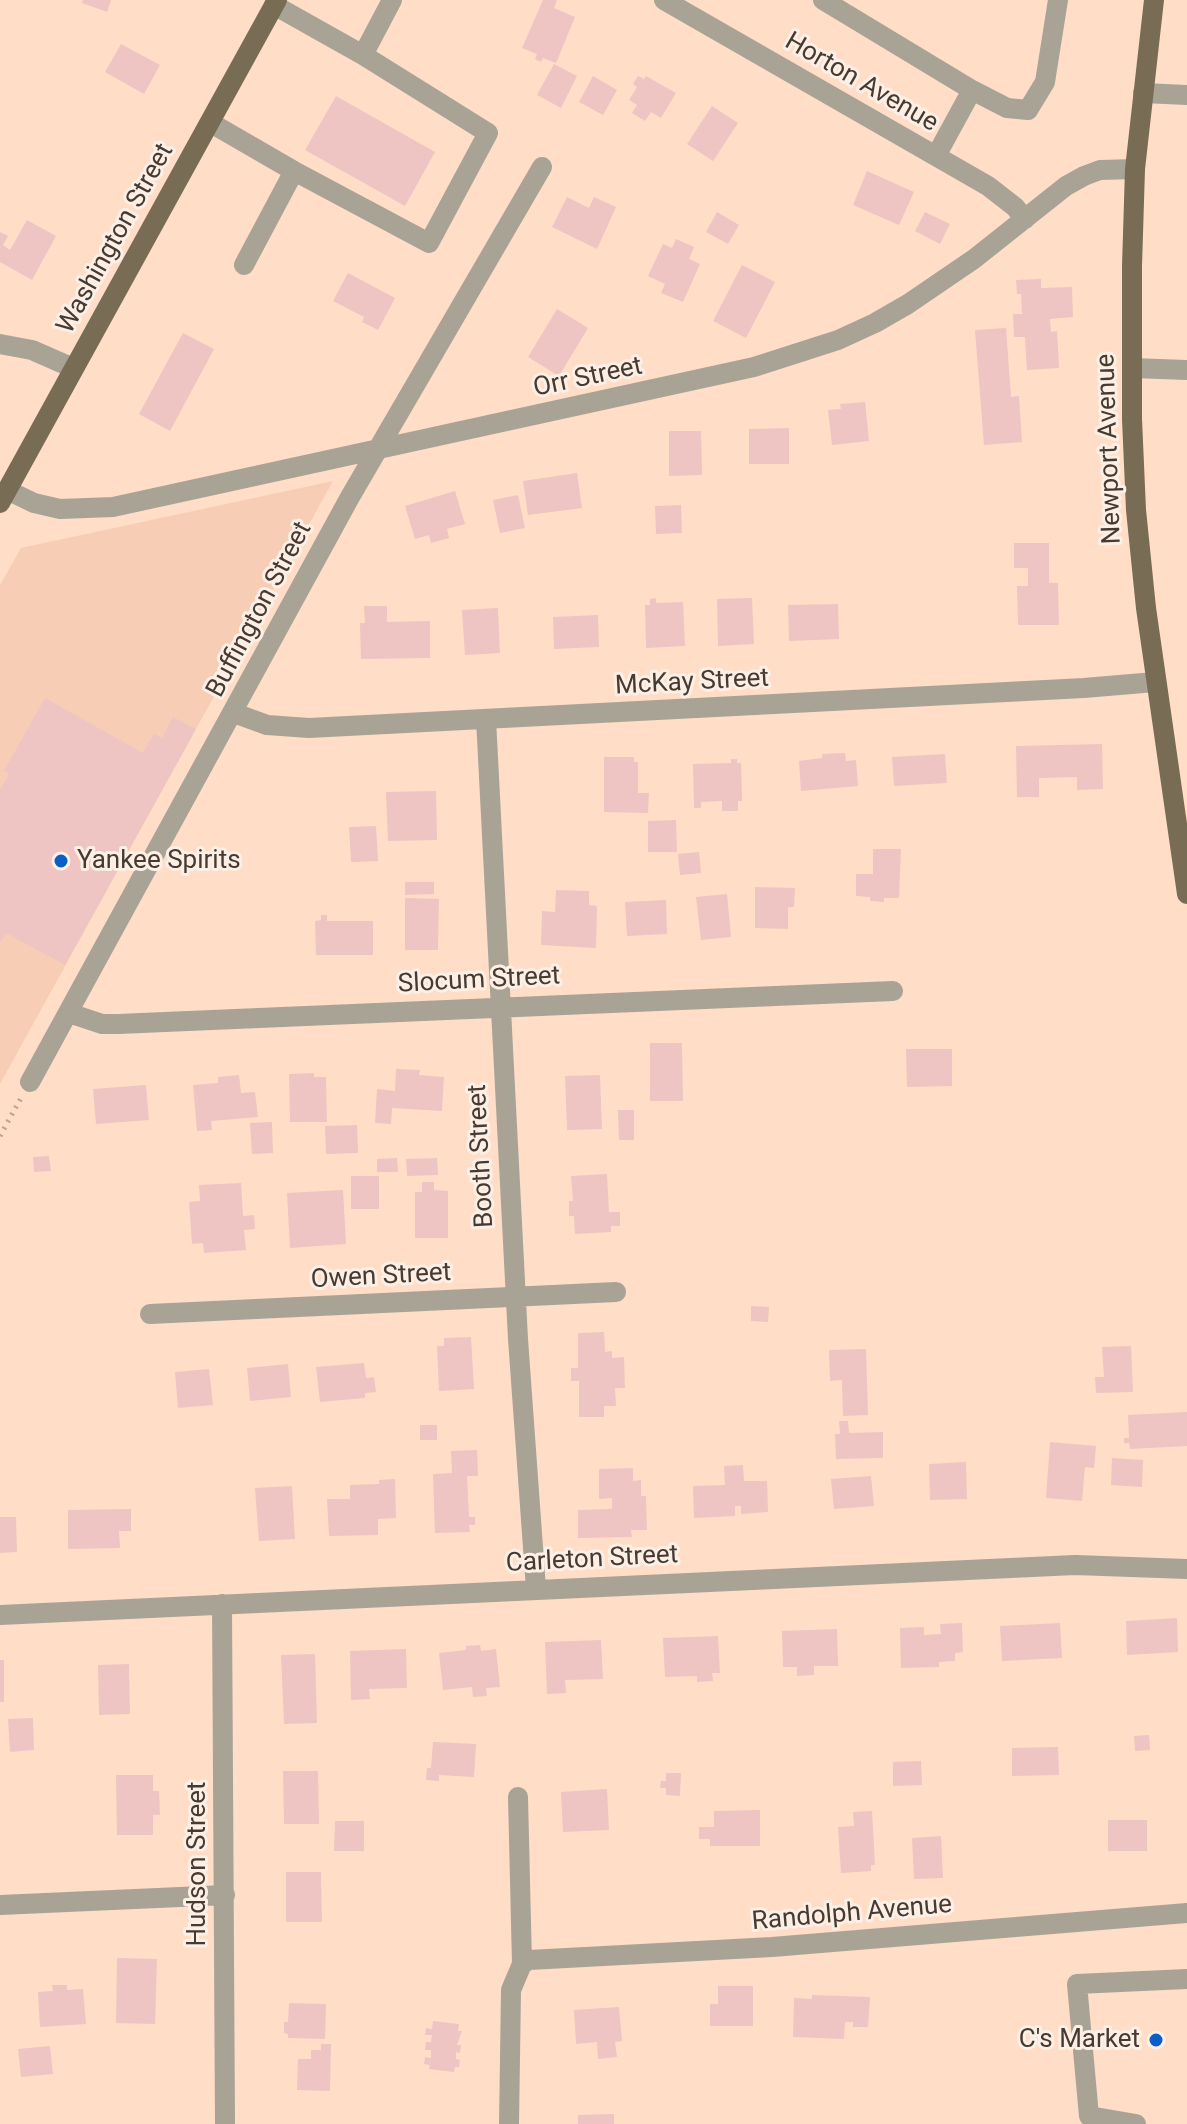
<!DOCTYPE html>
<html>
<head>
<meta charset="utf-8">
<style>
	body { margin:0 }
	canvas { display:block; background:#ffddc7 }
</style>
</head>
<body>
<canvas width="1187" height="2124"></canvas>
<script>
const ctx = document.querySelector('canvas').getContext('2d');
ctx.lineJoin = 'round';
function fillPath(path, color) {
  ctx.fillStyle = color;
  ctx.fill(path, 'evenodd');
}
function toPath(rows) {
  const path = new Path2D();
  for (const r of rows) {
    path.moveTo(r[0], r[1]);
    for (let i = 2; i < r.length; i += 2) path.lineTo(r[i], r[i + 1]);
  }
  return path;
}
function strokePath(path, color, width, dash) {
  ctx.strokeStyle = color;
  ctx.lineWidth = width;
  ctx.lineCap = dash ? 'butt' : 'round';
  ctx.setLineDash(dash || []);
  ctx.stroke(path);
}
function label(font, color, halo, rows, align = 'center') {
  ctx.font = font + ' Roboto,sans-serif';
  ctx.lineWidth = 6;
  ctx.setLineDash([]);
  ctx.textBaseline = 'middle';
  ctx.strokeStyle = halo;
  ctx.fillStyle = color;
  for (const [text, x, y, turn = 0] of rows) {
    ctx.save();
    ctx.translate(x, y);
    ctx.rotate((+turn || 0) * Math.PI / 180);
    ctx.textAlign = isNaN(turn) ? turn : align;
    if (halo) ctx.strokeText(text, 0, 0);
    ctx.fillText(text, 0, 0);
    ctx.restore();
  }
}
const built = toPath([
	[333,481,0,1084,0,585,21,548]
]);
const building = toPath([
	[83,0,111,0,107,12,82,3],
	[543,0,557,0,554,8,575,17,556,63,543,58,541,62,535,59,537,54,522,48],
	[121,44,160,65,144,94,105,72],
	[554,64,577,76,561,108,537,95],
	[593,76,617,90,603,115,579,102],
	[638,76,644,79,646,76,676,93,661,118,651,112,645,121,632,113,637,105,629,100,637,87,633,84],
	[336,96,435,152,405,206,305,150],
	[712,106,738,123,713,161,687,144],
	[867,171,914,192,899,225,853,205],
	[567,197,589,208,594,197,616,207,597,249,552,227],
	[717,212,739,225,728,244,706,232],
	[925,212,950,224,940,244,915,231],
	[27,220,56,236,32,280,0,262,0,232,8,236,3,245,10,250],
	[676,239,694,247,689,259,700,264,683,302,661,293,665,284,648,276,663,244,672,248],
	[742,265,775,282,746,338,713,321],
	[348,273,395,298,378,330,362,322,364,317,333,301],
	[1041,279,1041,288,1072,287,1073,317,1050,319,1051,332,1057,331,1059,368,1027,370,1025,337,1014,337,1013,314,1022,314,1021,294,1017,294,1016,280],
	[557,309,588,328,559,376,528,357],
	[1006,328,1011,397,1019,396,1022,442,984,445,975,330],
	[183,333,214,349,170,431,139,414],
	[865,402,869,441,832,445,828,410,841,409,840,404],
	[789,428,789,464,749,464,749,429],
	[669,431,701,431,702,475,669,476],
	[577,473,582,508,528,515,523,481],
	[455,491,465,524,447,529,449,538,431,543,429,535,415,539,405,506],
	[518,495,525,528,500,533,493,500],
	[681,505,682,533,656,534,655,506],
	[1014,543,1049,543,1049,583,1058,583,1059,625,1018,625,1017,586,1028,586,1028,568,1014,568],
	[656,598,656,603,683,602,685,646,646,648,645,605,650,605,650,599],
	[752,598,754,644,718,646,717,599],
	[838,604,839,639,789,641,788,605],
	[364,606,387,606,387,622,430,621,430,658,361,659,360,623,365,623],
	[498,608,500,653,465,655,462,610],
	[598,615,599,647,554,649,553,617],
	[45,698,143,753,154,734,162,738,173,717,196,729,65,965,6,933,0,943,0,790,9,774,4,771],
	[1102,744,1103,789,1077,790,1077,777,1039,778,1039,797,1017,797,1016,746],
	[845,753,846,761,856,760,858,786,801,791,799,761,822,758,822,754],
	[945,754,947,783,894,786,892,757],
	[604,757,634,757,634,762,638,762,638,793,649,793,648,813,604,812],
	[731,759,737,759,737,763,741,763,742,801,738,801,738,811,722,811,722,801,701,802,701,808,694,808,693,764,731,763],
	[436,791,437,840,388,841,386,792],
	[676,820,677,852,648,852,648,821],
	[376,826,378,861,351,862,349,827],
	[873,849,901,849,899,898,884,898,884,902,870,901,870,897,856,896,856,874,873,874],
	[699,852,701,873,680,875,678,854],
	[405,882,434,882,434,894,405,895],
	[755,887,795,888,794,907,788,907,788,929,755,928],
	[556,890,589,891,589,905,597,906,596,948,541,945,542,911,555,912],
	[727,894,731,937,701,940,696,897],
	[405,898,439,899,438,950,405,950],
	[666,900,667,934,627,936,625,902],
	[321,915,327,915,327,921,373,921,373,955,316,955,315,921,321,920],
	[650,1043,682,1043,683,1101,650,1101],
	[906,1049,952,1049,952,1086,907,1087],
	[396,1069,420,1070,419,1075,444,1077,442,1111,392,1108,391,1124,375,1123,377,1089,395,1091],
	[314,1073,314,1077,326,1077,327,1122,290,1122,289,1074],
	[239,1075,241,1093,255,1092,258,1117,211,1121,212,1130,197,1131,193,1085,218,1083,218,1077],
	[600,1075,602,1129,567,1130,565,1076],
	[146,1085,149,1120,96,1124,93,1089],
	[618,1110,634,1110,634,1140,619,1140],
	[272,1122,273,1153,252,1154,250,1123],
	[357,1125,358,1153,326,1154,325,1126],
	[49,1156,51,1171,34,1172,33,1157],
	[397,1158,398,1172,377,1172,377,1159],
	[437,1158,438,1175,407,1176,406,1159],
	[607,1174,609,1212,620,1212,620,1226,611,1226,611,1232,575,1234,574,1216,569,1216,569,1201,573,1201,571,1176],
	[351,1176,379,1176,379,1209,351,1209],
	[422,1182,434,1182,434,1190,448,1191,448,1238,415,1238,415,1192,422,1192],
	[241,1183,243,1216,254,1215,255,1229,244,1230,246,1250,204,1253,203,1243,192,1244,189,1202,200,1201,199,1185],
	[343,1190,346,1244,290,1248,287,1193],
	[751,1306,769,1307,768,1322,751,1321],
	[604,1332,605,1352,612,1351,612,1358,624,1357,625,1388,615,1388,616,1406,604,1406,604,1417,579,1417,579,1381,571,1381,571,1368,578,1368,578,1333],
	[471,1337,474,1389,439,1391,437,1346,444,1346,444,1338],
	[1131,1346,1133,1392,1096,1393,1095,1377,1104,1377,1102,1347],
	[866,1349,868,1415,843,1416,842,1380,830,1381,829,1350],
	[364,1363,366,1378,374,1377,376,1392,365,1393,365,1398,320,1402,316,1367],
	[288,1364,291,1397,250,1401,247,1368],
	[209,1369,213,1405,178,1408,175,1372],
	[1187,1412,1187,1446,1130,1449,1129,1443,1124,1443,1124,1438,1129,1438,1128,1415],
	[839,1421,848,1421,849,1433,883,1432,883,1458,836,1459,835,1434,840,1434],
	[420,1425,437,1425,437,1440,420,1440],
	[1050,1442,1096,1446,1094,1468,1085,1467,1082,1501,1046,1498],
	[477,1450,478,1476,467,1476,469,1517,475,1517,475,1525,469,1525,470,1532,435,1533,433,1474,452,1473,451,1451],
	[1112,1458,1143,1460,1142,1487,1111,1485],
	[966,1462,967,1499,930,1500,929,1464],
	[743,1465,744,1481,767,1481,768,1512,741,1514,741,1506,735,1506,735,1516,694,1518,693,1486,725,1485,724,1466],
	[633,1468,633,1481,641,1480,641,1496,646,1496,647,1530,631,1530,632,1537,578,1538,578,1510,612,1509,612,1498,599,1499,599,1469],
	[871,1476,874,1506,834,1509,831,1479],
	[395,1479,396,1518,378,1519,378,1535,329,1536,327,1499,350,1499,350,1485,379,1484,379,1480],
	[292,1486,295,1539,259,1541,255,1488],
	[131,1509,131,1531,119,1531,120,1548,68,1549,68,1510],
	[0,1517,16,1517,17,1552,0,1553],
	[1177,1618,1178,1652,1127,1655,1126,1621],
	[962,1623,963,1652,955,1653,955,1661,939,1662,939,1667,901,1668,900,1628,924,1627,924,1635,941,1634,940,1624],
	[1060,1623,1062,1658,1002,1661,1000,1626],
	[837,1629,838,1666,814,1666,814,1675,797,1676,797,1667,783,1667,782,1631],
	[718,1636,720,1673,712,1673,713,1681,697,1682,697,1676,665,1677,663,1638],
	[601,1640,603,1679,565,1680,566,1693,547,1694,545,1642],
	[480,1645,481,1651,496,1649,500,1687,486,1688,487,1696,473,1697,472,1687,443,1690,439,1653,466,1650,466,1646],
	[406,1649,407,1688,369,1689,370,1699,351,1700,350,1651],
	[315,1654,317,1723,284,1724,281,1655],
	[0,1660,4,1660,4,1702,0,1702],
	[129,1664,130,1714,99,1715,98,1665],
	[33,1718,34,1750,10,1752,8,1719],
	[1149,1735,1150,1750,1135,1751,1134,1736],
	[433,1742,476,1744,474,1777,439,1775,439,1781,426,1780,427,1768,431,1768],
	[1058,1747,1059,1775,1012,1776,1012,1748],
	[921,1761,922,1785,893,1786,893,1762],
	[283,1771,318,1771,319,1824,284,1824],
	[666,1773,681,1773,680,1796,666,1795,666,1788,660,1788,661,1781,666,1781],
	[116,1775,153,1775,153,1791,159,1791,160,1815,153,1815,153,1835,117,1835],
	[607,1789,609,1830,563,1832,561,1792],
	[760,1810,760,1846,710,1846,710,1839,699,1839,699,1827,714,1827,714,1811],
	[872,1811,875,1865,871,1865,871,1871,841,1873,838,1827,854,1826,853,1812],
	[1108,1820,1147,1820,1147,1851,1108,1851],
	[335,1821,364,1821,364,1851,334,1851],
	[941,1836,943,1878,914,1879,912,1838],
	[286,1872,321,1872,322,1922,286,1922],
	[117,1958,157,1959,155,2024,116,2023],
	[52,1985,67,1985,67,1990,83,1989,86,2024,40,2027,38,1992,53,1991],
	[718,1986,753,1986,753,2026,710,2026,710,2004,718,2004],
	[812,1995,870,1997,868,2027,853,2027,853,2022,845,2022,844,2039,793,2037,794,1998,812,1999],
	[289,2003,326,2004,325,2039,288,2038,288,2034,284,2033,284,2022,288,2022],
	[619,2007,622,2041,615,2042,617,2057,598,2059,597,2042,576,2044,574,2010],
	[433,2021,459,2024,458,2031,462,2031,457,2045,461,2045,460,2053,456,2052,456,2059,460,2060,459,2067,455,2067,454,2072,429,2069,430,2065,424,2064,425,2057,431,2058,431,2050,425,2050,426,2042,431,2042,432,2035,425,2035,426,2028,432,2029],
	[321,2044,331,2044,330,2091,297,2090,298,2059,311,2059,311,2050,321,2050],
	[50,2046,53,2074,21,2077,18,2049],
	[614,2114,614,2124,578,2124,578,2115]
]);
const path = toPath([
	[0,1136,21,1098]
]);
const minor = toPath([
	[664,0,988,186,1015,207,1025,219],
	[823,0,972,90,936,156],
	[363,55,392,0],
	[972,90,1007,108,1028,110,1045,82,1058,0],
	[1143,93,1187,95],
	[211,123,294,171,429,243,488,133,363,55,274,5],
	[244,265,294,171],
	[0,344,32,350,73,368],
	[1132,368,1187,370],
	[7,490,34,503,60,509,113,507,754,367,838,340,875,323,908,304,974,259,1066,186,1084,176,1100,170,1135,169],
	[234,713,267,725,309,728,1084,688,1155,682],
	[486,719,518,1339,536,1589],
	[69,1013,102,1024,118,1024,893,991],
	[30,1082,350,497,542,167],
	[150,1314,616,1292],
	[222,1604,225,2124],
	[0,1615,1075,1565,1187,1569],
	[0,1905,225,1895],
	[522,1964,529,1960,772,1947,1187,1913],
	[509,2124,511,1990,522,1964,518,1797],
	[1136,2124,1089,2116,1077,1984,1187,1979]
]);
const major = toPath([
	[1154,0,1135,169,1132,266,1132,419,1136,510,1146,608,1187,894],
	[0,503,277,0]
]);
const markers = [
	[61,861,8,"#0a5ec8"],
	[1156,2040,8,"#0a5ec8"]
];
const streetNames = [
	["Horton Avenue",861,83,30],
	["Washington Street",116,239,-61],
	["Orr Street",588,378,-12],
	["Newport Avenue",1110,449,-92],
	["Buffington Street",260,610,-62],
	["McKay Street",692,683,-3],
	["Slocum Street",479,981,-3],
	["Booth Street",482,1156,-93],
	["Owen Street",381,1277,-3],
	["Carleton Street",592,1560,-3],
	["Hudson Street",198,1864,-90],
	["Randolph Avenue",852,1914,-5]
];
const poiNames = [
	["Yankee Spirits",77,861],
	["C's Market",1140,2040,"right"]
];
fillPath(built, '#f7ceb5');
fillPath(building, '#eec5c2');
strokePath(path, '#bda392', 5, [2, 6]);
strokePath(minor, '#a9a396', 20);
strokePath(major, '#786c55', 20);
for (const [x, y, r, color] of markers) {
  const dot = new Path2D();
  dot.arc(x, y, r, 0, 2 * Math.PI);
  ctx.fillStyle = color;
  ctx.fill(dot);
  strokePath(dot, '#fcefe6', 3);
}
label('26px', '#473a31', '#fcefe6', streetNames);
label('26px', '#473a31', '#fcefe6', poiNames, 'left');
</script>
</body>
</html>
